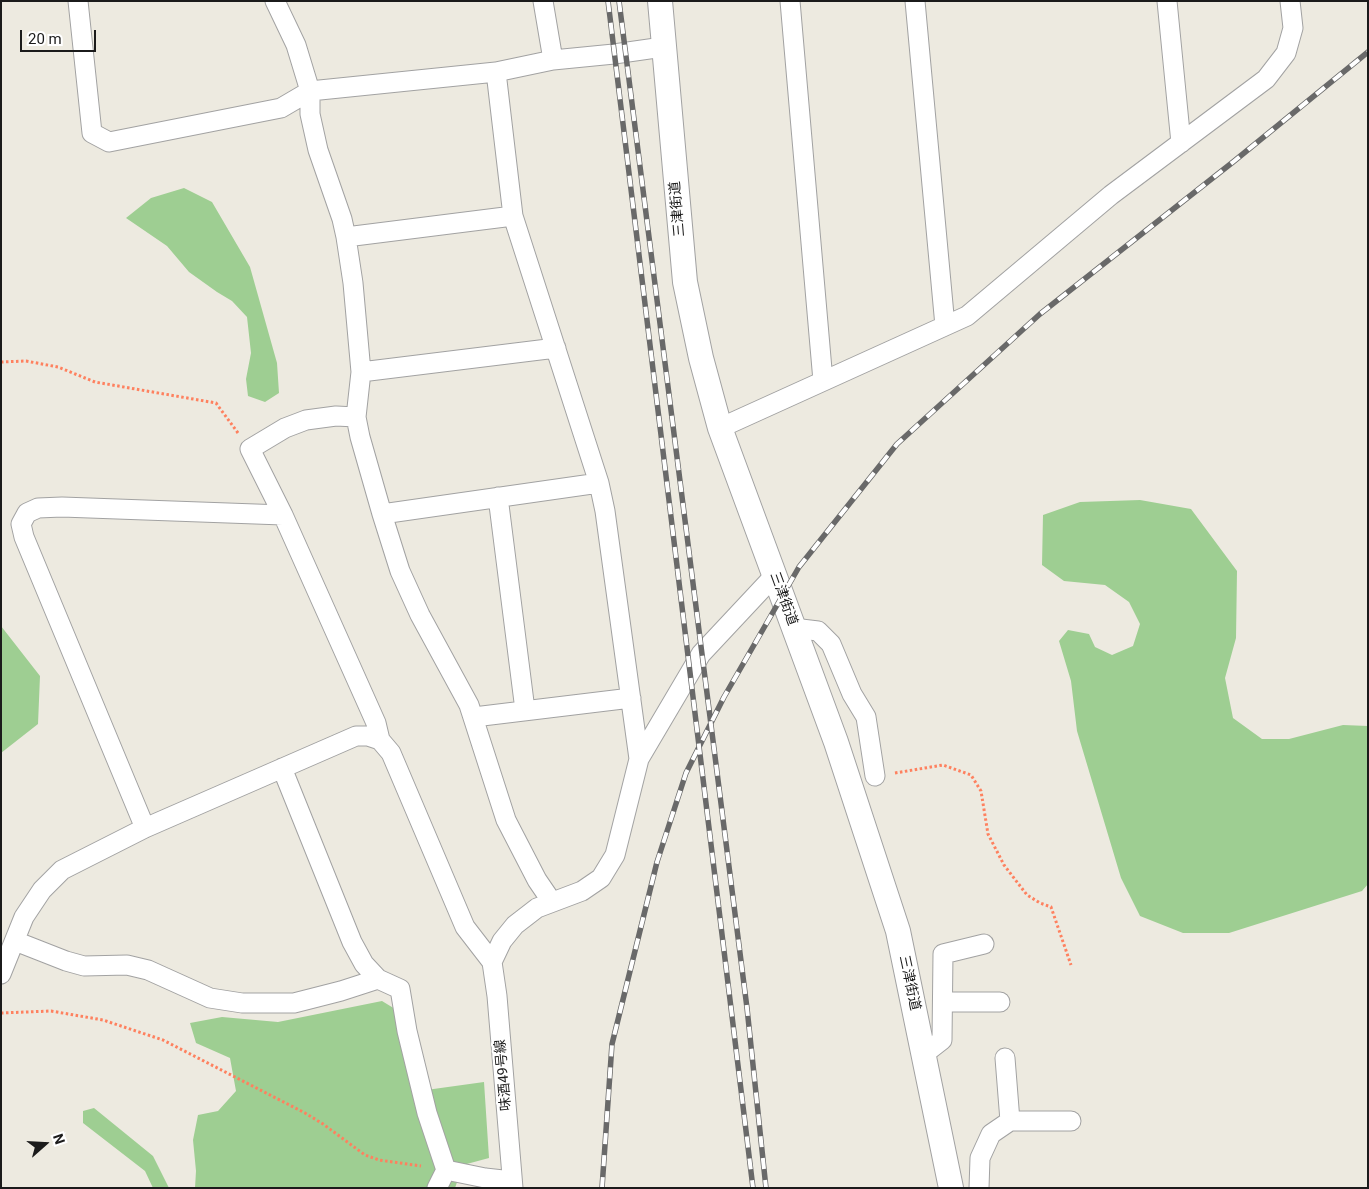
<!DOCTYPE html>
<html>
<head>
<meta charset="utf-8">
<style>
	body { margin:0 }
	#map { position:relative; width:1369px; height:1189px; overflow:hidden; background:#edeae0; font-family:Roboto,sans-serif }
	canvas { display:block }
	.frame { position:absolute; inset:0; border:2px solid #1b1b1b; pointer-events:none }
	.north { position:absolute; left:20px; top:1119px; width:50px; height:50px; -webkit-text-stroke:4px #fff; paint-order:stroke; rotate:71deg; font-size:14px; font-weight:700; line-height:20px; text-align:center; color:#1b1b1b }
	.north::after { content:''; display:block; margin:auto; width:18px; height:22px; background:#1b1b1b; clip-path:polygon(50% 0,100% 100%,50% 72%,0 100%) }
	.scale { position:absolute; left:20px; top:30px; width:76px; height:22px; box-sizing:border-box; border:2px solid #1b1b1b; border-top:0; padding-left:6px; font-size:15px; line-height:18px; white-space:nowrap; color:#1b1b1b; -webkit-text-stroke:4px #fff; paint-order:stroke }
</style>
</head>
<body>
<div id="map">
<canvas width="1369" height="1189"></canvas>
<div class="frame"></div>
<div class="north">N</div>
<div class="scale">20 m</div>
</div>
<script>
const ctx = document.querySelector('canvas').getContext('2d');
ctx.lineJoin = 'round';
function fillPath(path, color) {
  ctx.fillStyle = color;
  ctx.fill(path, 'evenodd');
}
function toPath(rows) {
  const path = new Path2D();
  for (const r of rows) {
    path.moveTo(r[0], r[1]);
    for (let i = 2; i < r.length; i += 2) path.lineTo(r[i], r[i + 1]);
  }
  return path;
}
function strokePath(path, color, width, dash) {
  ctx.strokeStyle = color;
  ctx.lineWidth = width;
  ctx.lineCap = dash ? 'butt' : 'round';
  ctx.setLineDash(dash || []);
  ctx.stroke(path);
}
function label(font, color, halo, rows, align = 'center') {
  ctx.font = font + ' Roboto,"Noto Sans JP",sans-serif';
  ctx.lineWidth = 4;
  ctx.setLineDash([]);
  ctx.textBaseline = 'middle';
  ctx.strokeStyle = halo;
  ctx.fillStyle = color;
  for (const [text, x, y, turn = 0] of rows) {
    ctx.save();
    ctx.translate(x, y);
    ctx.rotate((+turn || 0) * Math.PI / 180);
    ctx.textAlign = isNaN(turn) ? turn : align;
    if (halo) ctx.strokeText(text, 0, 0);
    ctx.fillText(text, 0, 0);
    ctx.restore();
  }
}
const forest = toPath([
	[184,188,212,202,250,267,277,363,279,393,265,402,248,396,246,379,251,353,247,317,232,301,217,292,189,272,167,246,126,218,151,198],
	[1140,500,1191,509,1237,571,1236,638,1225,678,1233,718,1262,739,1289,739,1343,725,1368,726,1368,884,1362,891,1229,933,1183,933,1140,916,1121,878,1077,731,1071,681,1059,641,1068,630,1089,634,1095,647,1112,655,1133,646,1140,624,1129,602,1105,585,1064,581,1042,565,1043,515,1080,502],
	[1,626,40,676,38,724,1,753],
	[382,1001,400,1012,419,1091,484,1082,489,1158,463,1165,455,1188,195,1188,196,1171,193,1140,198,1115,218,1111,236,1091,230,1058,196,1043,190,1023,222,1017,278,1022],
	[94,1108,153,1156,169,1188,153,1188,145,1171,83,1123,83,1111]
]);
const path = toPath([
	[1,362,26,361,58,367,95,382,216,403,238,433],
	[895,773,943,765,971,775,981,791,988,834,1004,865,1027,895,1040,903,1051,907,1071,965],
	[1,1013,51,1011,103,1020,163,1040,305,1113,323,1124,365,1155,379,1160,421,1166]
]);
const minor = toPath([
	[78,1,92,133,109,142,281,108,310,91,496,72],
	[275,1,296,45,310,91,310,114,318,150,342,219,346,237,353,283,361,372,356,417,360,437,382,514,400,571,420,615,469,705,506,820,537,880,552,902],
	[543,1,553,60,496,72,513,216,599,483,605,511,639,759],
	[790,1,823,381],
	[915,1,945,326],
	[1167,1,1181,143],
	[553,60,614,54,663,47],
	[346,237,513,216],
	[361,372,556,348],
	[356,417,336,416,306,420,285,428,250,449,283,515,376,723,380,740],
	[720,428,967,316,1111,195,1266,79,1286,53,1293,28,1290,1],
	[498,497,525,710],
	[382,514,599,483],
	[793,628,818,631,831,644,852,694,866,717,875,776],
	[474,717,631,698],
	[282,768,352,942,364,964,378,979,400,989,407,1031,427,1113,446,1170],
	[145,828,24,537,21,524,27,513,38,508,62,507,283,515],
	[15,941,66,961,84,966,127,965,148,970,210,998,242,1003,294,1003,341,991,378,979],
	[492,962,502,941,515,925,537,908,582,891,601,878,615,855,639,759,701,654,774,576],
	[1,974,24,917,42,890,62,870,145,828,356,736,368,736,380,740,391,753,465,927,492,962,497,996,513,1188],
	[943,1002,1000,1002],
	[924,1054,942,1040,943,954,984,944],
	[1005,1058,1010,1121],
	[437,1188,446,1170,485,1178,512,1181],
	[979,1188,980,1158,991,1134,1010,1121,1071,1121]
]);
const tertiary = toPath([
	[660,1,685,282,701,358,720,428,836,742,898,931,951,1188]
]);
const rail = toPath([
	[608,1,753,1188],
	[619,1,747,1008,766,1188],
	[602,1188,612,1044,657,862,686,773,724,697,799,567,897,444,1040,314,1233,162,1368,52]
]);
const streetNames = [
	["三津街道",678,209,-95],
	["三津街道",783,599,70],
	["三津街道",909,983,78],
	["味酒49号線",504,1075,-95]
];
fillPath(forest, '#9ece92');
strokePath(minor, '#a2a2a2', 21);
strokePath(tertiary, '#a2a2a2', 26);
strokePath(path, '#fe815f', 3, [2.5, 2.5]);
strokePath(minor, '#fff', 19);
strokePath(tertiary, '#fff', 24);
strokePath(rail, '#696969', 5.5);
strokePath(rail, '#fff', 4, [11]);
label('14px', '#1b1b1b', '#fff', streetNames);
</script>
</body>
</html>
